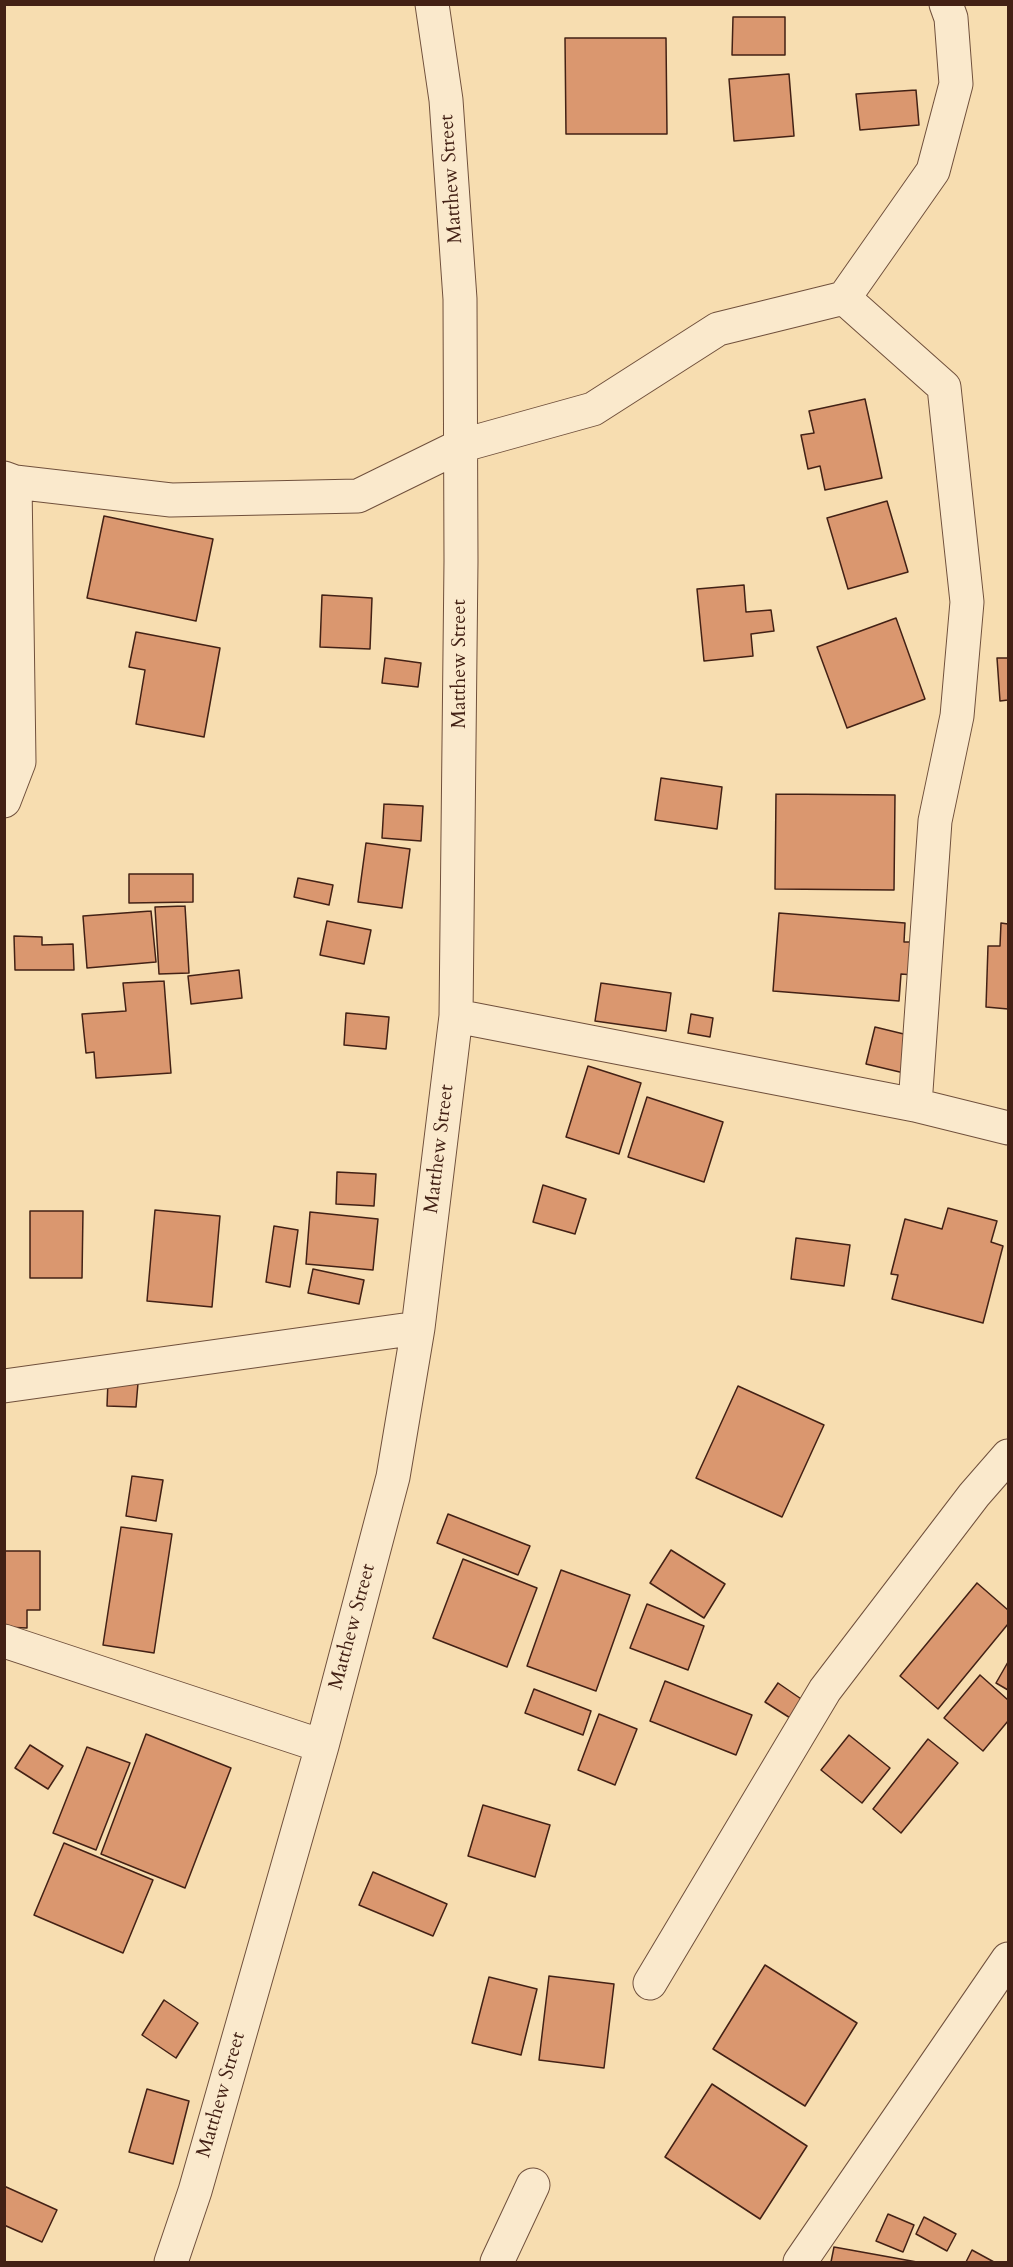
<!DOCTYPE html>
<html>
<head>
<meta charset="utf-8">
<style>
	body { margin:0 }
	#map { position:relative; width:1013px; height:2267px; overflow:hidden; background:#f7ddb0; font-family:Cardo,serif }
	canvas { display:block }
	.frame { position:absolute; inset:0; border:6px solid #432115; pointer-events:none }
</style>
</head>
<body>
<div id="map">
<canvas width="1013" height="2267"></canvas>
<div class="frame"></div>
</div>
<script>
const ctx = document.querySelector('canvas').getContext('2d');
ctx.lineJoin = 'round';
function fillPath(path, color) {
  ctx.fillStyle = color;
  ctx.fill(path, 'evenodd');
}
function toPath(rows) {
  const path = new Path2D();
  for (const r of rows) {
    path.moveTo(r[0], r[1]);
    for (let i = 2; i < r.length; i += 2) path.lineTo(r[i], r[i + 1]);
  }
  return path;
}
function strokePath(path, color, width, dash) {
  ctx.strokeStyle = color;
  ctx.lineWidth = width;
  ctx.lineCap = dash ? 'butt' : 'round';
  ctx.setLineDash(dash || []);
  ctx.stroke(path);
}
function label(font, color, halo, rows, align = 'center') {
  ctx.font = font + ' Cardo,serif';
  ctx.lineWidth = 5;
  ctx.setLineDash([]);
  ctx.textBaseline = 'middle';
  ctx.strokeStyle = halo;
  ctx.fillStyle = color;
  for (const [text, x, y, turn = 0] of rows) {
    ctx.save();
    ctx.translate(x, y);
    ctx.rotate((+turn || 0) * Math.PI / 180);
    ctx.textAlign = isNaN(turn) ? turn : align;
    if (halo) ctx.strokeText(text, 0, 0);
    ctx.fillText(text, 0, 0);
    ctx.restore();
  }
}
const building = toPath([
	[733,17,785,17,785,55,732,55,733,17],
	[565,38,666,38,667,134,566,134,565,38],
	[789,74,794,136,734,141,729,79,789,74],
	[916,90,919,125,860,130,856,94,916,90],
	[865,399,882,478,825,490,820,466,808,469,801,435,814,433,809,411,865,399],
	[887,501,908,572,848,589,827,518,887,501],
	[104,516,213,539,196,621,87,598,104,516],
	[744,585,746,612,771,610,774,631,751,634,753,656,704,661,697,589,744,585],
	[322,595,372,598,370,649,320,647,322,595],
	[896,618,925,699,847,728,817,647,896,618],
	[136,632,220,648,204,737,136,724,145,670,129,667,136,632],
	[385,658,421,663,418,687,382,683,385,658],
	[997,658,1008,658,1008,700,1000,701,997,658],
	[661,778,722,787,717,829,655,820,661,778],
	[776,794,895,795,894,890,775,889,776,794],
	[384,804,423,806,421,841,382,838,384,804],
	[366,843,410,849,402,908,358,902,366,843],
	[129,874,193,874,193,902,129,903,129,874],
	[298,878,333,885,329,905,294,897,298,878],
	[185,906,189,973,159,974,155,907,185,906],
	[151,911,156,962,87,968,83,916,151,911],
	[779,913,905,923,904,942,916,942,914,975,901,974,899,1001,773,991,779,913],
	[327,921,371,930,364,964,320,955,327,921],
	[1001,923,1008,924,1008,1009,986,1007,988,946,1000,946,1001,923],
	[14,936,42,937,42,945,73,944,74,970,15,970,14,936],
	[239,970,242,998,191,1004,188,976,239,970],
	[164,981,171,1073,96,1078,94,1052,86,1053,82,1014,126,1011,123,983,164,981],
	[601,983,671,993,666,1031,595,1021,601,983],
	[346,1013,389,1017,386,1049,344,1045,346,1013],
	[691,1014,713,1018,710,1037,688,1033,691,1014],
	[875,1027,912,1036,904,1073,866,1064,875,1027],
	[588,1066,641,1083,619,1154,566,1137,588,1066],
	[647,1097,723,1122,704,1182,628,1157,647,1097],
	[337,1172,376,1174,374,1206,336,1204,337,1172],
	[543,1185,586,1199,575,1234,533,1222,543,1185],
	[948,1208,997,1221,991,1242,1003,1246,983,1323,892,1299,898,1275,891,1274,905,1219,942,1229,948,1208],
	[155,1210,220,1216,212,1307,147,1301,155,1210],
	[30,1211,83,1211,82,1278,30,1278,30,1211],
	[310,1212,378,1219,373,1270,306,1264,310,1212],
	[274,1226,298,1230,290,1287,266,1282,274,1226],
	[796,1238,850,1245,844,1286,791,1279,796,1238],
	[313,1269,364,1280,359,1304,308,1293,313,1269],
	[108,1381,138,1383,136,1407,107,1406,108,1381],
	[738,1386,824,1425,782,1517,696,1478,738,1386],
	[132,1476,163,1480,156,1521,126,1516,132,1476],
	[448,1514,530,1546,518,1575,437,1543,448,1514],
	[121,1527,172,1534,154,1653,103,1645,121,1527],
	[671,1550,725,1584,704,1618,650,1583,671,1550],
	[4,1551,40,1551,40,1610,27,1610,27,1628,4,1627,4,1551],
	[463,1559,537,1588,507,1667,433,1638,463,1559],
	[561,1570,630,1595,596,1691,527,1666,561,1570],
	[977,1583,1008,1610,1008,1624,938,1709,900,1676,977,1583],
	[647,1604,704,1626,688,1670,630,1648,647,1604],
	[1008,1662,1008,1690,996,1683,1008,1662],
	[980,1675,1008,1700,1008,1721,983,1751,944,1718,980,1675],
	[665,1681,752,1715,736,1755,650,1721,665,1681],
	[778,1683,807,1703,795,1721,765,1702,778,1683],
	[534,1689,591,1711,583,1735,525,1713,534,1689],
	[599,1714,637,1729,615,1785,578,1770,599,1714],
	[146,1734,231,1768,185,1888,101,1854,146,1734],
	[849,1735,890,1768,862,1803,821,1770,849,1735],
	[928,1739,958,1763,901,1833,873,1809,928,1739],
	[30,1745,63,1766,48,1789,15,1768,30,1745],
	[87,1747,130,1763,96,1850,53,1833,87,1747],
	[483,1805,550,1825,535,1877,468,1856,483,1805],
	[64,1843,153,1880,123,1953,34,1915,64,1843],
	[373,1872,447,1904,433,1936,359,1905,373,1872],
	[765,1965,857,2023,805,2106,713,2049,765,1965],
	[549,1976,614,1984,604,2068,539,2060,549,1976],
	[489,1977,537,1989,521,2055,472,2043,489,1977],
	[164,2000,198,2023,176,2058,142,2035,164,2000],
	[712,2084,807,2146,760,2219,665,2157,712,2084],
	[147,2089,189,2101,173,2164,129,2152,147,2089],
	[4,2186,57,2210,42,2242,4,2225,4,2186],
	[888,2214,914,2225,903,2252,876,2241,888,2214],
	[924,2217,956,2234,947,2251,916,2234,924,2217],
	[834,2247,917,2262,831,2262,834,2247],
	[972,2250,994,2262,966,2262,972,2250]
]);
const minor = toPath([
	[844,298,944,387,967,602,957,716,935,821,915,1105],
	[4,478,15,482,171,500,358,496,460,446,593,409,718,329,844,298,933,171,956,84,951,18,946,4],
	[4,801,19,762,15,482],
	[456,1016,915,1105,1008,1128],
	[4,1386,418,1328],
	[4,1641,322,1746],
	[650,1983,825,1690,974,1495,1008,1456],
	[171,2262,195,2191,322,1746,393,1477,418,1328,456,1016,461,561,460,299,446,100,432,4],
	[497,2262,533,2185],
	[800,2262,1008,1959]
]);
const streetNames = [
	["Matthew Street",452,179,-94],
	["Matthew Street",460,664,-90],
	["Matthew Street",440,1149,-83],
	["Matthew Street",353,1627,-75],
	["Matthew Street",222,2095,-74]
];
fillPath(building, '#da976f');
strokePath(building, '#432115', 1.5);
strokePath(minor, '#70503c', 35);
strokePath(minor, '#fae9cc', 33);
label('20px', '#432115', '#fae9cc', streetNames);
</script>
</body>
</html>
